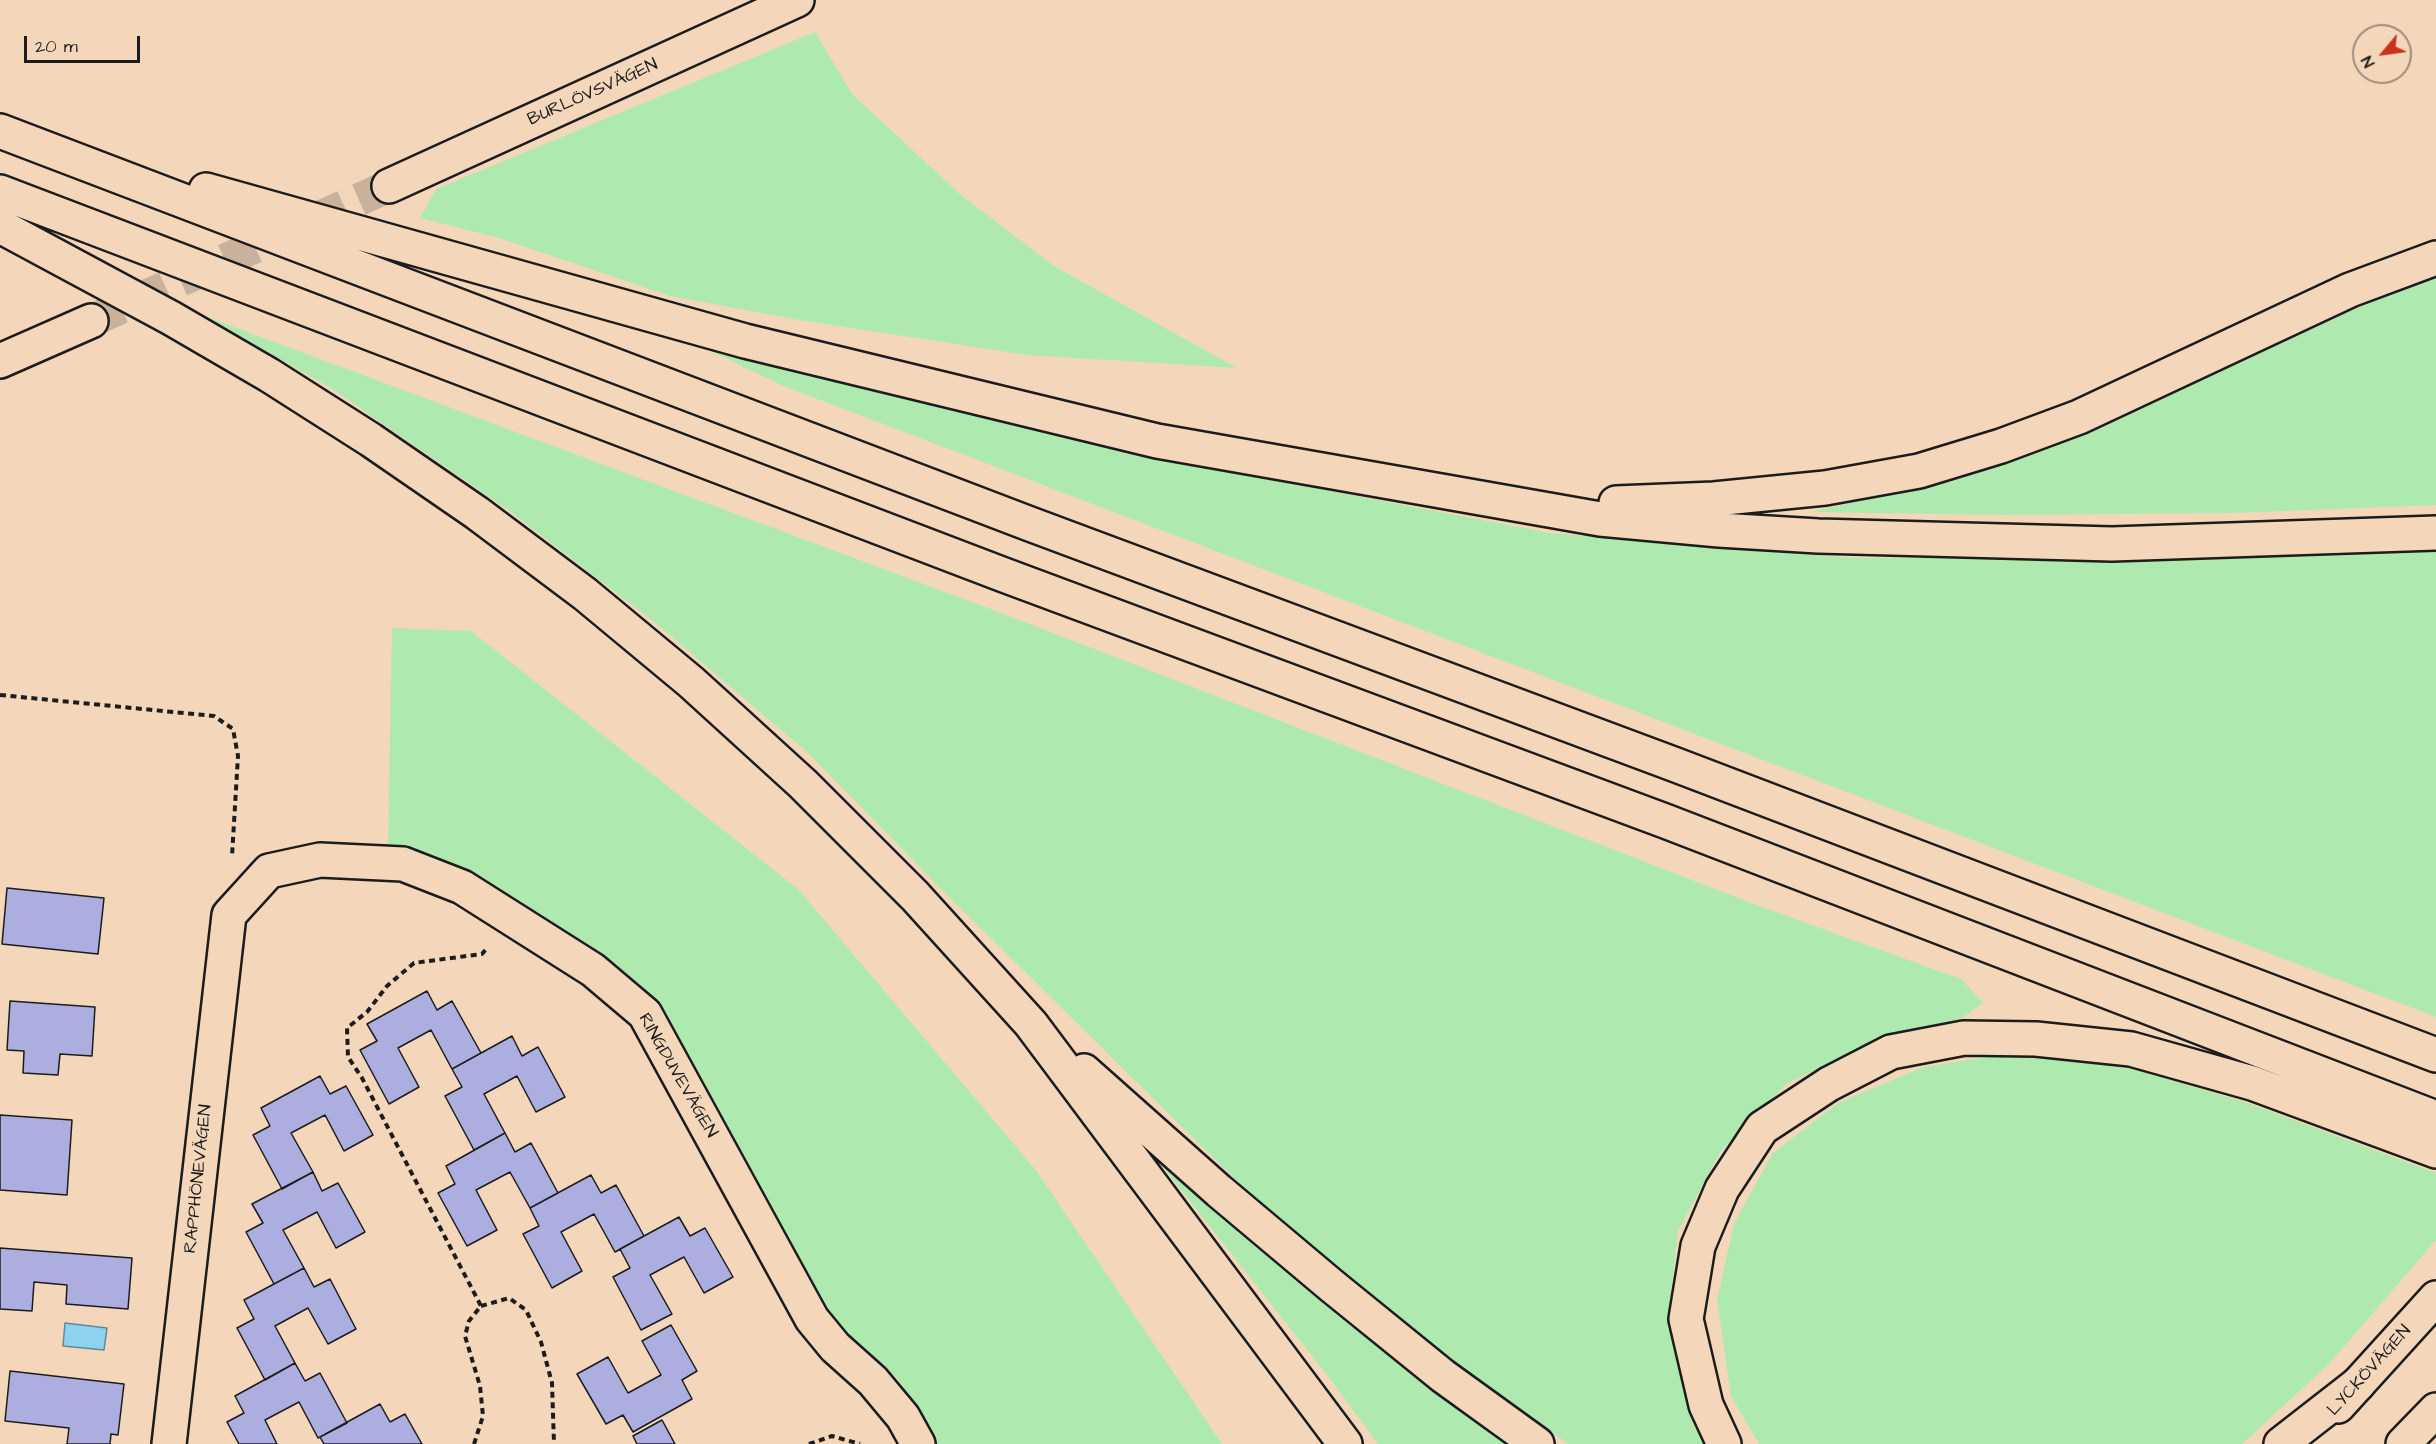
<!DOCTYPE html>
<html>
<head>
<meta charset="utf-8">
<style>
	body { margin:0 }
	#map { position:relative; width:2436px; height:1444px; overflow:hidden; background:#f4d7bb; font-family:"Architects Daughter",sans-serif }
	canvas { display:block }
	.north { position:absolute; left:2352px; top:24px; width:60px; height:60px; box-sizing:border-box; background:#f4d7bb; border:2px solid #9e8c7b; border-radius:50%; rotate:241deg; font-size:16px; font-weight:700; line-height:24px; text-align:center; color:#1c1c1c }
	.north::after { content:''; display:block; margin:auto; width:21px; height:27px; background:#c8321e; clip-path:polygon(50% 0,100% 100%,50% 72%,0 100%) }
	.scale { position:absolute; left:24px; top:36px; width:116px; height:27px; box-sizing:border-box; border:3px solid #1c1c1c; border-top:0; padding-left:8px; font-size:18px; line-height:21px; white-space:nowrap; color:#1c1c1c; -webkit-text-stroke:4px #f4d7bb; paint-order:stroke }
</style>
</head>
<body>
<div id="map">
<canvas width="2436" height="1444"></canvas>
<div class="north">N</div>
<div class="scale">20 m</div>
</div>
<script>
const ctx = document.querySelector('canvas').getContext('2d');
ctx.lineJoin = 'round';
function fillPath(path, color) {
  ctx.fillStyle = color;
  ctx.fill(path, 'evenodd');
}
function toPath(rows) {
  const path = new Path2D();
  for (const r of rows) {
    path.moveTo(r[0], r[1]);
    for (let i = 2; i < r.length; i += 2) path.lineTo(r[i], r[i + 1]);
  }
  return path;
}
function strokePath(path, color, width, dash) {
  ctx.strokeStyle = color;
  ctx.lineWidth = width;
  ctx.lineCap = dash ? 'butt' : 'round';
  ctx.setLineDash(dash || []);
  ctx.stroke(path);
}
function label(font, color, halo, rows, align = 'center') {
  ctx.font = font + ' "Architects Daughter",sans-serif';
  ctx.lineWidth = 4.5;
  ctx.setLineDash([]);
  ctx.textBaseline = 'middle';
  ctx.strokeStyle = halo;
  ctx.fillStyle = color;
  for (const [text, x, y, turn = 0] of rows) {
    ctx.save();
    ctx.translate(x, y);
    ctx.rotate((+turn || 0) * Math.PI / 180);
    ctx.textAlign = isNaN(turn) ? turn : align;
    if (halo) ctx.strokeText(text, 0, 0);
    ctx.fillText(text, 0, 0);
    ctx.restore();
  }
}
const green = toPath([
	[815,32,852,94,961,195,1054,266,1237,368,1027,355,799,320,670,296,499,238,420,218,436,189],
	[2436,275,2436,505,2234,513,2002,515,1811,512,1967,476,2101,428,2336,316],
	[202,315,996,611,1762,907,1961,979,1983,1003,1962,1018,1871,1045,1787,1083,1721,1151,1678,1231,1668,1318,1692,1423,1706,1444,1569,1444,1527,1418,1380,1303,1241,1185,948,896,808,753,658,625,508,510,331,388],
	[688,340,932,405,1231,472,1550,533,1856,558,2363,554,2436,551,2436,1017,781,385],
	[392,628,471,631,798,889,1035,1169,1222,1444,934,1444,898,1379,826,1317,656,1006,559,928,460,869,388,845],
	[2007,1054,2123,1066,2245,1102,2436,1173,2436,1240,2328,1365,2242,1444,1759,1444,1731,1396,1717,1300,1734,1223,1773,1153,1838,1103,1923,1067],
	[1147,1147,1416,1379,1509,1444,1378,1444,1331,1380]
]);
const water = toPath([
	[65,1323,107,1328,104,1350,63,1346,65,1323]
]);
const building = toPath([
	[7,888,104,898,98,954,2,944,7,888],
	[427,991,437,1010,452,1001,481,1053,452,1069,431,1030,398,1048,419,1087,389,1104,360,1050,377,1041,367,1024,427,991],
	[10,1001,95,1007,92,1056,60,1054,58,1075,23,1073,24,1051,7,1050,10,1001],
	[512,1036,522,1056,538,1047,565,1097,536,1112,517,1076,484,1094,505,1133,474,1150,445,1096,462,1087,452,1069,512,1036],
	[320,1076,330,1094,346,1086,373,1135,344,1151,325,1115,291,1133,313,1172,282,1189,253,1135,270,1126,261,1108,320,1076],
	[0,1115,72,1120,67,1195,0,1190,0,1115],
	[505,1133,515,1152,531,1143,558,1193,530,1208,510,1172,476,1190,497,1230,467,1246,438,1193,455,1184,446,1166,505,1133],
	[313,1172,322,1191,338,1183,365,1232,336,1248,317,1212,283,1230,304,1268,274,1284,246,1232,263,1223,252,1204,313,1172],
	[591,1175,601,1193,616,1185,644,1236,615,1252,594,1214,561,1232,582,1271,552,1288,523,1234,539,1226,530,1208,591,1175],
	[679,1217,690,1236,705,1228,733,1277,704,1293,684,1257,650,1275,672,1314,641,1330,613,1277,630,1268,620,1249,679,1217],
	[0,1248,132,1258,128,1309,66,1304,67,1285,34,1282,32,1311,0,1309,0,1248],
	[304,1268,314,1287,330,1279,356,1329,328,1344,308,1308,275,1326,295,1363,265,1380,237,1328,254,1319,244,1300,304,1268],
	[671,1325,697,1371,682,1380,692,1399,633,1432,623,1415,606,1424,577,1374,608,1357,628,1393,661,1375,642,1341,671,1325],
	[295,1363,305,1381,320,1373,347,1423,318,1438,299,1402,265,1420,277,1444,239,1444,227,1422,244,1413,235,1396,295,1363],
	[10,1371,124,1384,118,1435,111,1434,110,1444,67,1444,69,1428,5,1421,10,1371],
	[380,1404,390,1422,405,1414,422,1444,324,1444,320,1437,380,1404],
	[662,1420,675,1444,637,1444,633,1436,662,1420]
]);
const minorTunnel = toPath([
	[91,321,389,186]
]);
const path = toPath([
	[0,695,214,716,233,729,238,756,232,856],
	[481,1306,509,1298,526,1310,541,1342,552,1383,554,1444],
	[474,1444,483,1416,480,1386,465,1336,469,1321,481,1306,362,1078,348,1057,347,1028,367,1012,387,986,414,963,482,954,488,947],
	[809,1444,832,1436,860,1444]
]);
const minor = toPath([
	[389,186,797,0],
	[0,361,91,321],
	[169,1444,229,915,269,871,320,860,403,864,462,887,593,970,645,1014,812,1319,835,1347,873,1381,903,1417,918,1444]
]);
const secondary = toPath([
	[2338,1406,2436,1298]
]);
const motorway = toPath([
	[0,131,1030,524,1676,765,2436,1055],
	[206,190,745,341,1157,441,1600,519,1719,530,1818,536,2112,544,2436,533],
	[0,192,1004,575,1665,821,2436,1118],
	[0,226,171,318,269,375,371,440,477,513,585,594,691,682,803,784,915,896,1031,1024,1345,1444],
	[1616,503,1714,499,1825,488,1919,471,2001,446,2079,417,2350,290,2436,258],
	[1084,1071,1219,1191,1332,1286,1443,1376,1537,1444],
	[1724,1444,1706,1405,1686,1319,1698,1246,1722,1189,1762,1128,1829,1084,1891,1052,1964,1038,2036,1039,2131,1049,2252,1083,2436,1151],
	[2281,1444,2358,1384],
	[2403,1444,2436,1410]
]);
const streetNames = [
	["BURLÖVSVÄGEN",593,93,-24],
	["RINGDUVEVÄGEN",677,1076,60],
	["RAPPHÖNEVÄGEN",199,1179,-84],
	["LYCKÖVÄGEN",2370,1371,-48]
];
fillPath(green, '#aeeab0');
fillPath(water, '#8dd2ee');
strokePath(water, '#60899a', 1.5);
fillPath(building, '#abaedf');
strokePath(building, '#1c1c1c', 1.5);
strokePath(minorTunnel, '#c9b29b', 33, [33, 16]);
strokePath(minor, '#1c1c1c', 38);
strokePath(secondary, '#1c1c1c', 38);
strokePath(motorway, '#1c1c1c', 38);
strokePath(path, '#1c1c1c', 4, [6, 4.5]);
strokePath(minor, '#f4d7bb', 33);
strokePath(secondary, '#f4d7bb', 33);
strokePath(motorway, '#f4d7bb', 33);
label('18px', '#1c1c1c', '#f4d7bb', streetNames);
</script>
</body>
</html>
